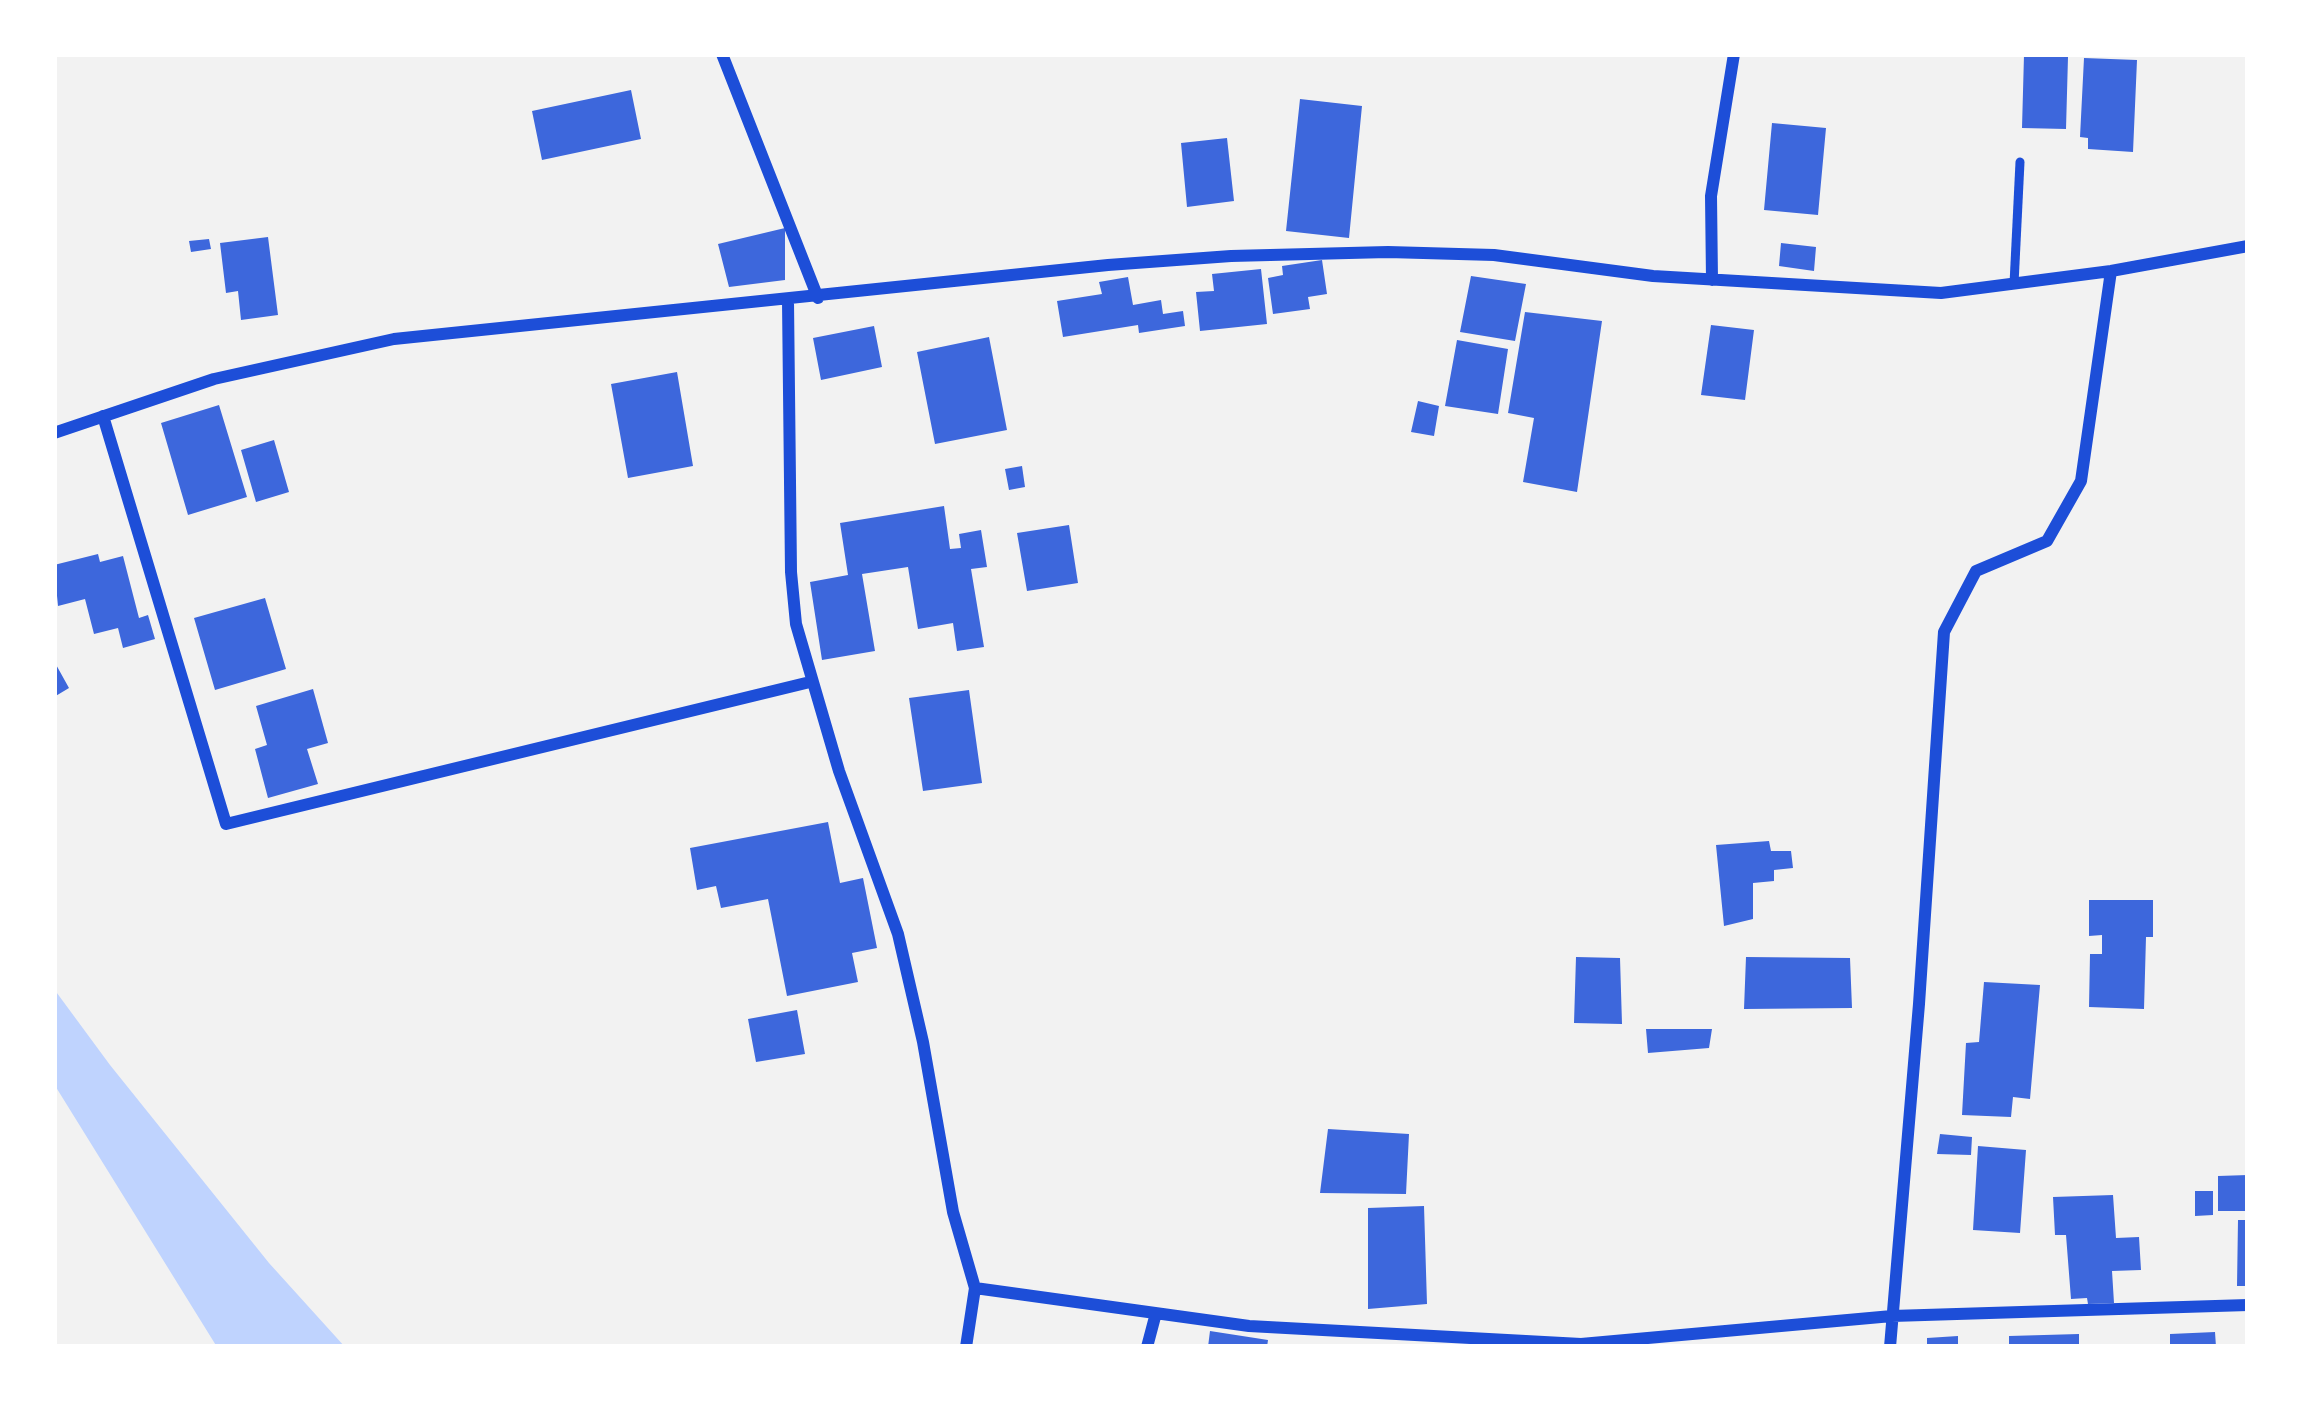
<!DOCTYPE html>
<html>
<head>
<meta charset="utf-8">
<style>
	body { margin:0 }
	#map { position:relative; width:2302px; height:1401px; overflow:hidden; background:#f2f2f2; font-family:Rubik,sans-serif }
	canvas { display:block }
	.frame { position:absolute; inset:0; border:57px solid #fff; pointer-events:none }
</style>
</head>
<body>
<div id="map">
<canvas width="2302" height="1401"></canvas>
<div class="frame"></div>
</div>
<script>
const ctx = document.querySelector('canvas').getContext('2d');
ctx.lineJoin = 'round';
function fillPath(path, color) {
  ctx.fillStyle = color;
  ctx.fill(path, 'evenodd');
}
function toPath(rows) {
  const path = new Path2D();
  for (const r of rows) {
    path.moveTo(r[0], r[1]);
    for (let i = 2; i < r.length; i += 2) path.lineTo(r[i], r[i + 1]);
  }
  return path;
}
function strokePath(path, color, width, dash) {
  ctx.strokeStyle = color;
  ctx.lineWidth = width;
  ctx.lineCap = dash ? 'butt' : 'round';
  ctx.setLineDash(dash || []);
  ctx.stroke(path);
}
const water = toPath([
	[54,989,110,1065,269,1263,345,1347,217,1347,54,1084]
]);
const building = toPath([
	[2024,55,2068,57,2066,129,2022,128],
	[2084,58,2137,60,2133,152,2088,149,2088,138,2080,137],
	[631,90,641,139,542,160,532,111],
	[1300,99,1362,106,1349,238,1286,231],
	[1772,123,1826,128,1818,215,1764,210],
	[1227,138,1234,201,1187,207,1181,143],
	[785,228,785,280,729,287,718,244],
	[268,237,278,315,241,320,238,291,226,293,220,243],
	[209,239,211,249,191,252,189,241],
	[1781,243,1816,247,1814,271,1779,266],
	[1322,260,1327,294,1308,297,1310,309,1273,314,1268,278,1283,275,1282,266],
	[1261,269,1267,324,1200,331,1196,292,1214,291,1212,274],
	[1471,276,1526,284,1515,341,1460,332],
	[1128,277,1133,305,1161,300,1163,314,1183,311,1185,326,1139,333,1138,325,1063,337,1057,301,1102,294,1099,282],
	[1525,312,1602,321,1577,492,1523,482,1534,418,1508,413],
	[1711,325,1754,330,1745,400,1701,395],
	[874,326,882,367,821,380,813,338],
	[989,337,1007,430,935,444,917,352],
	[1457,340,1508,349,1498,414,1445,406],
	[677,372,693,466,628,478,611,384],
	[1418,401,1439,406,1434,436,1411,432],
	[219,405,247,497,188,515,161,423],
	[274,440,289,492,256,502,241,450],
	[1022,466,1025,487,1009,490,1005,469],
	[944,506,950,549,961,548,959,534,981,530,987,567,971,569,984,647,957,651,953,623,918,629,908,567,862,574,875,651,822,660,810,582,848,575,840,523],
	[1069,525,1078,583,1027,591,1017,533],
	[98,554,100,562,123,556,139,618,148,615,155,639,123,648,118,628,94,634,85,599,58,606,54,565],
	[265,598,286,669,215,690,194,618],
	[54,661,69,688,54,697],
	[313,689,328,743,307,749,318,784,268,798,255,749,267,745,256,706],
	[969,690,982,783,923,791,909,698],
	[828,822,840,883,863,878,877,948,852,953,858,982,787,996,768,899,721,908,716,886,697,890,690,848],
	[1769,841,1771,851,1791,851,1793,868,1774,870,1774,881,1753,883,1753,919,1724,926,1716,845],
	[2089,900,2153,900,2153,937,2146,937,2144,1009,2089,1007,2090,954,2102,954,2102,935,2089,936],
	[1576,957,1620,958,1622,1024,1574,1023],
	[1746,957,1850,958,1852,1008,1744,1009],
	[1984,982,2040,985,2030,1099,2013,1097,2011,1117,1962,1115,1966,1043,1979,1042],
	[797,1010,805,1054,756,1062,748,1019],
	[1646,1029,1712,1029,1709,1048,1648,1053],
	[1328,1129,1409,1134,1406,1194,1320,1193],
	[1940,1134,1972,1137,1971,1155,1937,1154],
	[1978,1146,2026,1150,2020,1233,1973,1230],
	[2248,1175,2248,1211,2218,1211,2218,1176],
	[2195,1191,2213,1191,2213,1215,2195,1216],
	[2113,1195,2116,1238,2139,1237,2141,1270,2112,1271,2114,1303,2088,1304,2087,1298,2071,1299,2066,1235,2055,1235,2053,1197],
	[1424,1206,1427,1304,1368,1309,1368,1208],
	[2238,1220,2248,1220,2248,1286,2237,1286],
	[1210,1331,1268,1340,1267,1347,1208,1347],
	[2215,1332,2216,1347,2170,1347,2170,1334],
	[2079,1334,2079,1347,2009,1347,2009,1336],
	[1958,1336,1958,1347,1927,1347,1927,1338]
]);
const service = toPath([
	[2014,284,2020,162]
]);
const minor = toPath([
	[722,54,818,298],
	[1712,280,1711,196,1734,54],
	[788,301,791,572,796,624,839,771,898,934,923,1042,953,1212,975,1288,966,1347],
	[103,416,226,824,810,682],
	[54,433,214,379,394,339,1108,265,1231,256,1388,252,1494,255,1653,276,1941,293,2111,271,2248,246],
	[975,1288,1249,1326,1581,1344,1892,1316,2248,1305],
	[1147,1347,1156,1313],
	[1890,1347,1919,1004,1944,632,1976,571,2047,541,2081,481,2111,271]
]);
fillPath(water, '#bfd3fe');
fillPath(building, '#3d67dc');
strokePath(service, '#1d4ed8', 9);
strokePath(minor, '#1d4ed8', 12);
</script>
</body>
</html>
